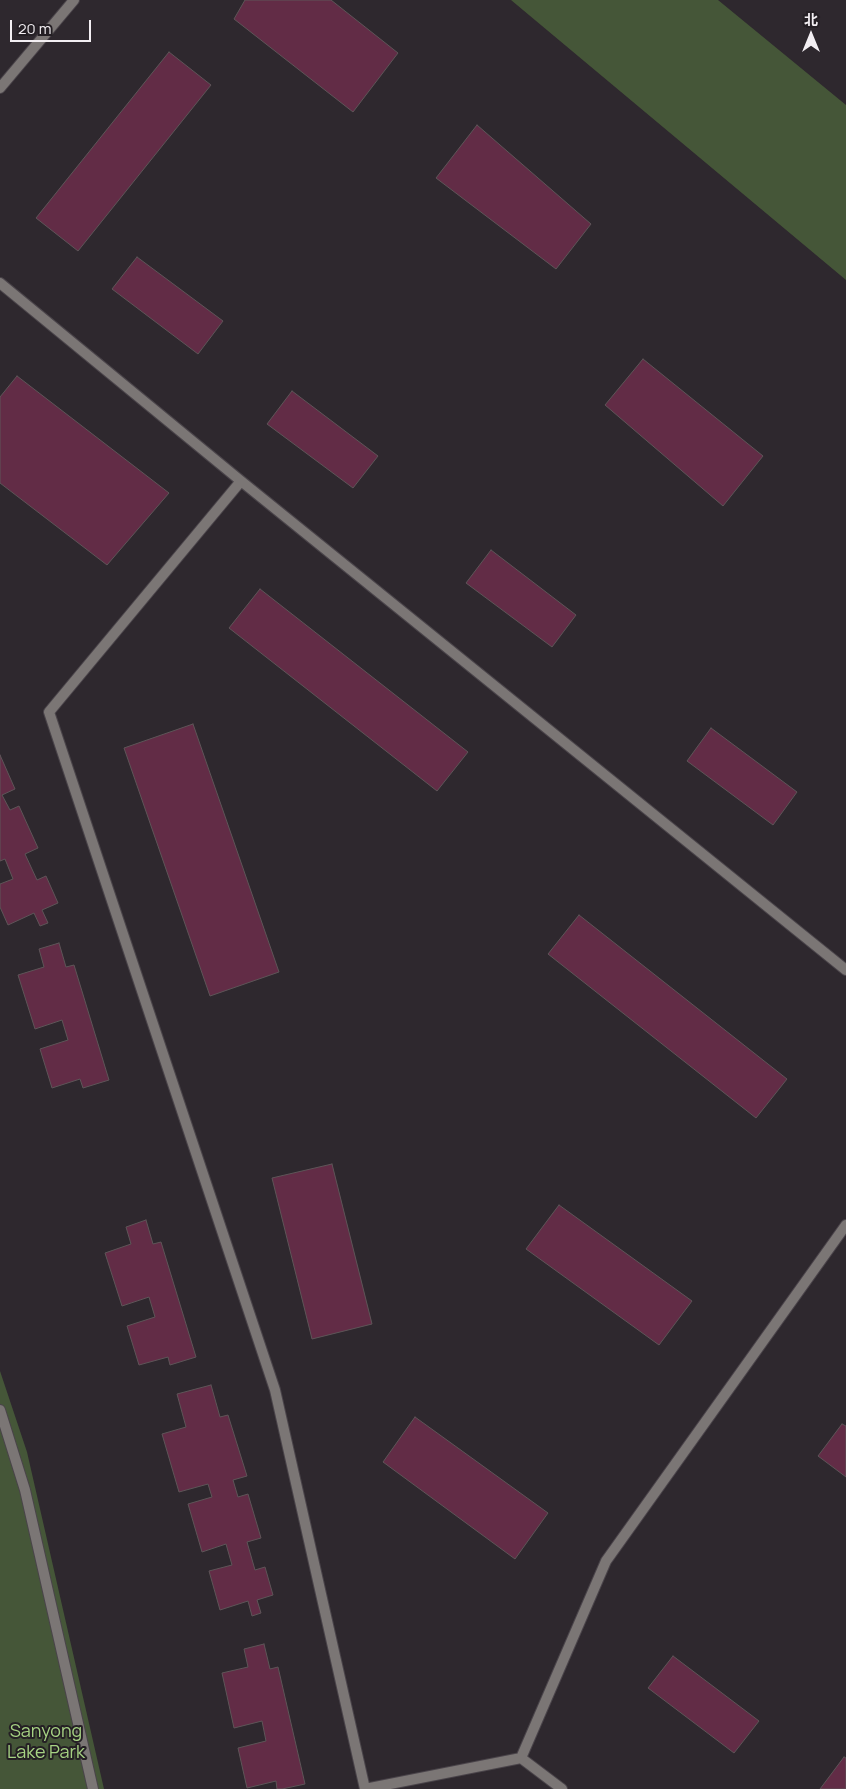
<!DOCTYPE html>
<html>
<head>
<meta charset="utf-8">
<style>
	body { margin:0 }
	#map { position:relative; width:846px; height:1789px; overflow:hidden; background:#2e282e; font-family:Manrope,"Noto Sans SC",sans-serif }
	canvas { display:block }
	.north { position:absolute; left:786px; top:10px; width:50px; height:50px; -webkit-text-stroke:4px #241f24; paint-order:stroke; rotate:0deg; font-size:14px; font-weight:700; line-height:20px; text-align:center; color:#f3eff3 }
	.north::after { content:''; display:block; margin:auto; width:18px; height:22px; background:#f3eff3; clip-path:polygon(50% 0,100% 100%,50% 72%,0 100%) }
	.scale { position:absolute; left:10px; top:20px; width:81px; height:22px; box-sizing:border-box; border:2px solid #f3eff3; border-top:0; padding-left:6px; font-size:15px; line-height:18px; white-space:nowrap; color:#f3eff3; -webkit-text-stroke:4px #241f24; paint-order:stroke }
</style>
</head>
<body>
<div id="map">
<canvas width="846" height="1789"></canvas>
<div class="north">北</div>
<div class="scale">20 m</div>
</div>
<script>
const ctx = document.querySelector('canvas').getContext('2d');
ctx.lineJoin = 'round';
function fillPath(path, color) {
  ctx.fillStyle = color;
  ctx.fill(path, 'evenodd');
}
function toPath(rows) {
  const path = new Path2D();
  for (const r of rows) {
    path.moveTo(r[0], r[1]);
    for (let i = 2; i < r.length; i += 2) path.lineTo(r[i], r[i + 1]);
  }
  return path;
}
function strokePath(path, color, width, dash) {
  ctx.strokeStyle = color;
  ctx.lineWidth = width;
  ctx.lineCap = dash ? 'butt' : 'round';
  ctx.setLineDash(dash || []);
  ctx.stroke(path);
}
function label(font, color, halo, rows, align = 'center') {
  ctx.font = font + ' Manrope,sans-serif';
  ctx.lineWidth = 4;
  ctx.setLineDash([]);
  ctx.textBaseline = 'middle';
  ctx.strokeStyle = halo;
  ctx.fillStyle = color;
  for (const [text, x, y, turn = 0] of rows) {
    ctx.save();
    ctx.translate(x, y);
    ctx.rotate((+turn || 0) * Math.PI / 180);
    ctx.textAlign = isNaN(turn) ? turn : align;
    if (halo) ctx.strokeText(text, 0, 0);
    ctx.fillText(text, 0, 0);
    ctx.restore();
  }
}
const green = toPath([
	[511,0,718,0,846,105,846,280],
	[0,1371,27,1452,104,1789,0,1789]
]);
const building = toPath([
	[245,0,331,0,398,53,353,112,234,19,245,0],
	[169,52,211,85,78,251,36,218,169,52],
	[477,125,591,224,556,269,436,178,477,125],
	[137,257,223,321,198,354,112,289,137,257],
	[643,359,763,456,723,506,605,405,643,359],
	[17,376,169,493,107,565,0,483,0,397,17,376],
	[292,391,378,456,353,488,267,424,292,391],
	[491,550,576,615,552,647,466,583,491,550],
	[260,589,468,752,437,791,229,628,260,589],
	[193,724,279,972,210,996,124,748,193,724],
	[711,728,797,792,773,825,687,761,711,728],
	[0,755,15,789,2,795,10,810,19,806,38,848,25,854,37,880,46,876,58,903,42,910,48,923,40,926,34,913,8,925,0,907,0,884,13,879,5,859,0,861,0,755],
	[579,915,787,1079,756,1118,548,954,579,915],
	[59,943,66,967,74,965,109,1080,83,1088,80,1079,52,1088,40,1049,68,1040,62,1020,35,1029,18,975,44,967,39,949,59,943],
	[332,1164,372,1324,312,1339,272,1178,332,1164],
	[559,1205,692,1301,659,1345,526,1249,559,1205],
	[146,1220,153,1244,161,1242,196,1357,170,1365,168,1357,139,1365,127,1326,155,1317,149,1297,122,1306,105,1253,131,1244,126,1227,146,1220],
	[211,1385,220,1417,228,1415,247,1476,233,1480,238,1497,248,1494,261,1538,247,1542,255,1570,265,1567,273,1595,257,1600,261,1613,252,1616,248,1601,220,1610,209,1571,232,1565,226,1544,202,1552,188,1504,212,1497,208,1484,179,1492,162,1434,186,1427,177,1394,211,1385],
	[415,1417,548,1513,515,1559,383,1462,415,1417],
	[842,1424,846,1426,846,1477,818,1456,842,1424],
	[264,1644,270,1669,278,1667,305,1784,282,1789,277,1789,276,1781,247,1788,238,1748,266,1741,262,1721,234,1728,222,1673,248,1667,244,1649,264,1644],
	[673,1656,759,1721,734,1753,648,1688,673,1656],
	[844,1757,846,1758,846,1789,820,1789,844,1757]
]);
const minor = toPath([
	[0,283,241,481,846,970],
	[241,481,49,712,275,1390,365,1789],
	[0,1410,25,1490,93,1789],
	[521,1758,562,1789],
	[365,1789,521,1758,606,1561,846,1225]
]);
const tertiary = toPath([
	[0,88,74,0]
]);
const parkNames = [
	["Sanyong",46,1732],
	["Lake Park",46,1753]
];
fillPath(green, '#455638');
fillPath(building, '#622c46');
strokePath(building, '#5e5558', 1);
strokePath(minor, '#4a444a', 12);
strokePath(tertiary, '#4a444a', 12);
strokePath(minor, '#7b7675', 10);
strokePath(tertiary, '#7b7675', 10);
label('18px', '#a6d283', '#241f24', parkNames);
</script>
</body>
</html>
